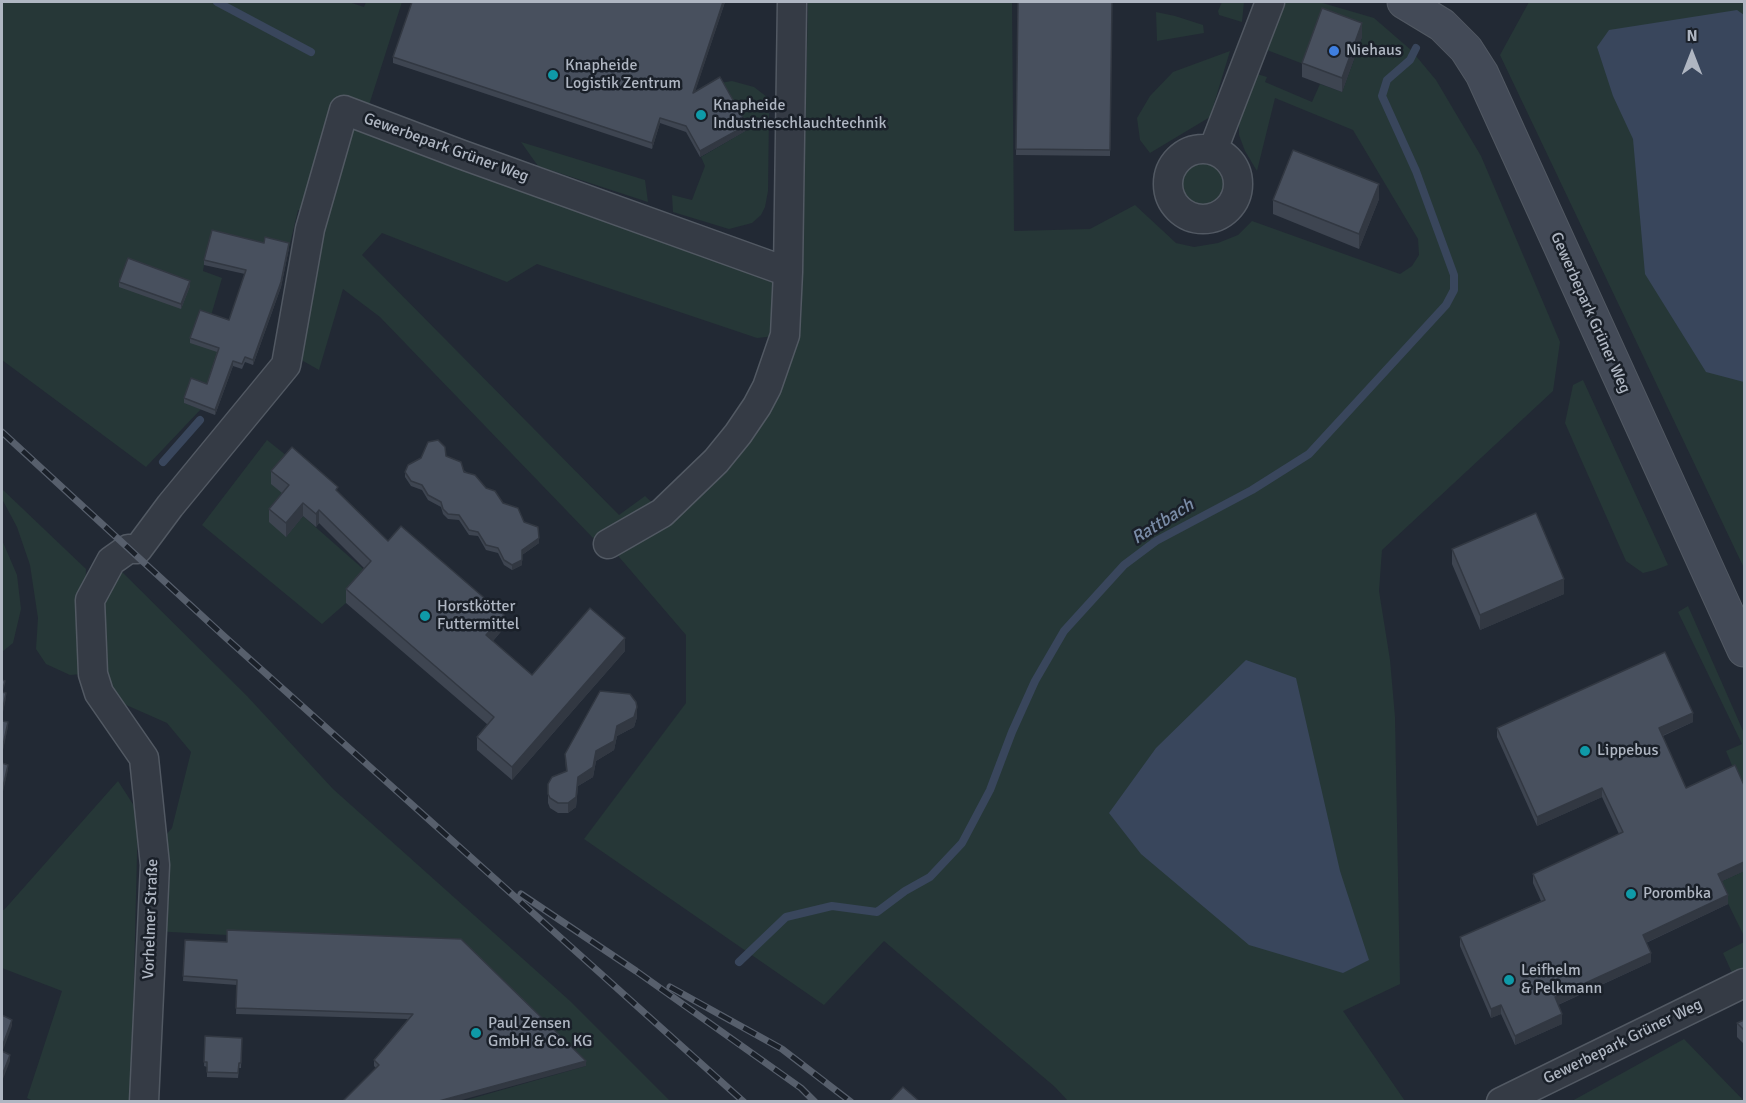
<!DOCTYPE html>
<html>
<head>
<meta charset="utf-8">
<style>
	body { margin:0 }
	#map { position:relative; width:1746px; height:1103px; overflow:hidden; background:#222934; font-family:Signika,sans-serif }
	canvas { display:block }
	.frame { position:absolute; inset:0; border:3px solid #afb6c2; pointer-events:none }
	.north { position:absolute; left:1662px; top:24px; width:60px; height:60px; -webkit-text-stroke:4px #1a2029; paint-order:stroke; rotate:0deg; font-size:16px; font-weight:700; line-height:24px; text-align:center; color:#afb6c2 }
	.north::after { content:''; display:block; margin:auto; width:21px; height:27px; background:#afb6c2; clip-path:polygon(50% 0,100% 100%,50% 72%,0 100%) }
</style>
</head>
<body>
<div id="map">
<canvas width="1746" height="1103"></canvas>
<div class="frame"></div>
<div class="north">N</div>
</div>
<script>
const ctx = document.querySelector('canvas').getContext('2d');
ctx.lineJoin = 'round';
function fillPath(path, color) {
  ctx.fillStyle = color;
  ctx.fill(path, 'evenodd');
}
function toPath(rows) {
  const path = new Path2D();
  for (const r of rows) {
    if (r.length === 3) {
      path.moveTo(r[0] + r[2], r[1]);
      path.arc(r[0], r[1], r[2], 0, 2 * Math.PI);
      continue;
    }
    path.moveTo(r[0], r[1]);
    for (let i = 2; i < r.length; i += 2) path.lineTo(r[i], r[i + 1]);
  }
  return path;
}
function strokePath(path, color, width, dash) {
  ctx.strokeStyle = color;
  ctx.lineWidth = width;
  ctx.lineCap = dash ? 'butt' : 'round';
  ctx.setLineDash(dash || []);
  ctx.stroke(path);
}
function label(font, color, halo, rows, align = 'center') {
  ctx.font = font + ' Signika,sans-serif';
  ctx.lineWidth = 5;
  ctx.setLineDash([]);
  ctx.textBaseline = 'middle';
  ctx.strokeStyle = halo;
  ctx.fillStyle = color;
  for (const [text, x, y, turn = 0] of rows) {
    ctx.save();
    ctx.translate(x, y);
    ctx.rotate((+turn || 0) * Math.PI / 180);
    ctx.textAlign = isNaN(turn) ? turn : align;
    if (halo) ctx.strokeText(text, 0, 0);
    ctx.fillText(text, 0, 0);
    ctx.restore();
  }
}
const green = toPath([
	[2,2,349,2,364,7,366,2,402,2,361,130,788,272,785,335,757,338,537,264,507,282,382,233,362,255,619,515,645,496,662,512,775,401,801,321,808,2,1012,2,1014,231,1090,229,1135,205,1176,243,1194,247,1218,243,1238,235,1252,221,1400,274,1412,266,1419,255,1418,239,1353,130,1275,98,1257,171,1245,151,1239,135,1239,120,1257,74,1267,77,1265,82,1312,102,1320,84,1342,92,1362,38,1306,65,1267,50,1283,3,1319,2,1374,18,1411,50,1436,80,1481,156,1560,342,1553,391,1382,550,1379,591,1390,660,1395,717,1400,984,1343,1011,1405,1101,1068,1101,1055,1087,884,941,824,1005,584,839,686,703,686,635,608,544,655,515,593,538,380,317,343,289,319,370,289,353,324,219,298,210,289,248,264,248,204,265,203,271,222,278,210,319,219,353,208,389,184,403,201,409,146,467,2,360],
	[1222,2,1244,2,1242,22,1219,15,1218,11],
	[1529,2,1744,2,1744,568,1500,55],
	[1156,12,1175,16,1203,25,1204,33,1157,41],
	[1230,51,1210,117,1150,153,1140,140,1137,118,1150,96,1173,72],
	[732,81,754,87,767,97,769,103,733,104,720,83],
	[741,111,769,113,768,191,765,207,761,215,752,223,729,229,673,212,672,195,692,200,705,166,701,157,747,130],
	[521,142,645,180,648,202,538,166],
	[1203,185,23],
	[1583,380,1668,565,1655,570,1643,573,1626,561,1565,423,1573,385],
	[267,440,292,460,286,537,303,516,370,575,346,603,322,624,202,525],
	[2,489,86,569,82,674,70,675,46,664,36,649,38,618,30,565,17,527,2,499],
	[2,540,17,575,21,609,13,643,2,652],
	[111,561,247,696,333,789,570,1001,670,1101,463,1101,586,1066,227,935,152,931,153,850,172,828,191,752,167,723,99,693,90,600],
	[1688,606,1744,733,1744,794,1726,751,1742,744,1678,612],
	[118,781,138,812,131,1101,35,1102,27,1098,62,991,2,968,2,910,4,910],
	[1744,871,1744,936,1718,883],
	[1744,942,1744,973,1734,977,1723,953],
	[1684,1039,1744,1101,1572,1101]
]);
const water = toPath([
	[1737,10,1744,15,1744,382,1706,372,1645,274,1633,139,1613,96,1597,47,1609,30],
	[1246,660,1296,678,1340,871,1369,960,1343,973,1249,945,1141,854,1109,813,1156,748]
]);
const stream = toPath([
	[217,2,311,52],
	[163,462,200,420],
	[739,962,786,917,832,906,877,912,905,891,930,877,962,843,990,790,1012,732,1035,681,1064,631,1124,565,1156,541,1252,490,1309,454,1446,305,1454,290,1454,275,1416,171,1382,96,1387,80,1410,60,1416,48]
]);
const street = toPath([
	[1203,184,35],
	[1213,150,1270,2],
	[608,544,662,513,716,461,738,434,757,406,767,387,785,335,788,272,792,2],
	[144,1102,155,865,144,758,99,693,93,674,90,600,111,561,128,549,138,549,170,506,286,365,310,229,344,110,460,154,788,272],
	[1501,1102,1744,983]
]);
const secondary = toPath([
	[1404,2,1442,25,1466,49,1482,74,1744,650]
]);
const rail = toPath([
	[2,432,225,637,744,1102],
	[521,894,636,971,801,1088,815,1102],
	[670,987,782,1049,851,1102]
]);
const wall = toPath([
	[412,2,725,2,695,91,747,130,700,157,686,132,660,123,652,149,393,63,393,57],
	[1018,2,1112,2,1110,156,1016,155],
	[1362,37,1342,92,1302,77,1302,63],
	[1379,199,1359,249,1273,214,1273,200],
	[264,243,289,248,281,287,253,365,245,362,242,369,233,366,215,415,184,403,184,398,207,384,217,352,190,343,190,338,229,320,245,274,204,265,204,260],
	[119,282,190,286,181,309,119,287],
	[446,456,486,488,524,522,539,543,522,555,522,565,512,570,504,565,498,553,486,550,478,536,469,535,459,520,448,519,443,514,441,507,428,500,422,490,411,486,405,477,405,472],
	[271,471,338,492,388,541,504,628,493,641,532,675,625,651,512,780,477,750,477,737,488,725,346,603,346,589,364,568,319,523,316,527,303,516,286,537,269,522,269,509,282,493,271,484],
	[1452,549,1564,594,1480,630,1452,564],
	[637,717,634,727,617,736,614,750,596,761,593,777,578,786,576,807,568,813,558,813,550,808,548,803,548,784,566,771,565,754],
	[1693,722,1663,736,1686,788,1744,785,1744,871,1722,881,1728,904,1646,943,1651,962,1558,1005,1562,1024,1515,1045,1501,1014,1491,1018,1460,946,1460,937,1541,901,1533,883,1533,874,1619,834,1602,797,1537,826,1497,737,1497,728],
	[185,940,586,1066,376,1068,374,1066,374,1060,408,1019,236,1014,237,985,183,981],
	[1744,1020,1744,1044,1737,1037,1737,1023],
	[205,1036,242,1038,241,1068,239,1068,238,1078,207,1077,207,1067,204,1066]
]);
const shadedWall = toPath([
	[723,2,725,2,693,98,693,93],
	[1362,23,1362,37,1342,92,1342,78],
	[660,118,660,123,652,149,652,143],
	[747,125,747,130,700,157,700,151],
	[1379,184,1379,199,1359,249,1359,234],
	[289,243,289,248,281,287,253,365,253,360],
	[190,281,190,286,181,309,181,304],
	[233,361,233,366,215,415,215,410],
	[303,503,303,516,286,537,286,523],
	[319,510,319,523,316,527,316,514],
	[539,538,539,543,522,555,522,565,512,570,512,565,522,550],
	[1564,579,1564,594,1480,630,1480,615],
	[504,615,504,628,486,649,486,635],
	[625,638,625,651,512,780,512,767],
	[6,693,6,698,2,717,2,712],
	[637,707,637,717,634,727,617,736,614,750,596,761,593,777,578,786,576,807,568,813,568,803,578,777,596,751,617,726],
	[1693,713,1693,722,1659,737,1659,728],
	[8,722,8,727,2,755,2,750],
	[8,765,8,770,2,796,2,791],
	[1602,788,1602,797,1537,826,1537,817],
	[1744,862,1744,871,1718,883,1718,874],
	[1728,895,1728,904,1643,944,1643,935],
	[1651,953,1651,962,1555,1006,1555,997],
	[1501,1005,1501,1014,1491,1018,1491,1009],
	[1562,1014,1562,1024,1515,1045,1515,1036],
	[12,1020,12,1026,2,1053,2,1047],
	[10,1055,10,1061,3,1079,3,1073],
	[586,1061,586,1066,458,1101,439,1101]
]);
const building = toPath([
	[412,2,723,2,693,93,720,77,747,125,700,151,686,126,660,118,652,143,393,57,412,2],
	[1018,2,1112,2,1110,150,1016,149,1018,2],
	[1322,8,1362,23,1342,78,1302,63,1322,8],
	[1293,150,1379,184,1359,234,1273,200,1293,150],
	[212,230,264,243,265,237,289,243,281,282,253,360,245,357,242,364,233,361,215,410,184,398,191,378,207,384,219,348,190,338,200,310,229,320,246,270,204,260,212,230],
	[128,258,190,281,181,304,119,282,128,258],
	[438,440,445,447,446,456,461,462,464,472,475,475,486,488,495,491,503,503,518,508,524,522,538,527,539,538,522,550,522,560,512,565,504,560,498,548,486,545,478,532,469,530,459,515,448,514,443,509,441,502,428,495,422,485,411,481,405,472,408,465,421,458,428,442,438,440],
	[292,447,338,487,336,490,388,541,401,526,504,615,486,635,532,675,590,608,625,638,512,767,477,737,494,717,346,589,371,561,319,510,316,514,303,503,286,523,269,509,289,485,271,471,292,447],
	[1536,513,1564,579,1480,615,1452,549,1536,513],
	[1665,652,1693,713,1659,728,1686,788,1735,765,1744,785,1744,862,1718,874,1728,895,1643,935,1651,953,1555,997,1562,1014,1515,1036,1501,1005,1491,1009,1460,937,1545,900,1533,874,1623,832,1602,788,1537,817,1497,728,1665,652],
	[2,680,5,681,2,692,6,693,2,712,2,680],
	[600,691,630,694,636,702,637,707,634,717,617,726,614,741,596,751,593,767,578,777,576,797,568,803,558,803,550,798,548,794,548,784,552,777,567,771,565,754,600,691],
	[2,721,8,722,2,750,2,721],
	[2,763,8,765,2,791,2,763],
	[227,930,461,939,586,1061,439,1101,343,1101,379,1065,374,1060,413,1014,236,1008,237,980,183,976,185,940,227,942,227,930],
	[2,1015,12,1020,2,1047,2,1015],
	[1744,1020,1744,1030,1737,1023,1744,1020],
	[205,1036,242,1038,241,1063,239,1063,238,1073,207,1072,207,1062,204,1062,205,1036],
	[2,1051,10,1055,3,1073,2,1072,2,1051],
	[903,1087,919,1101,890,1101,903,1087]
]);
const markers = [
	[1334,51,6,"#3f7fe0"],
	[553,75,6,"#0f9aa8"],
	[701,115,6,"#0f9aa8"],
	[425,616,6,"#0f9aa8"],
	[1585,751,6,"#0f9aa8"],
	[1631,894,6,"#0f9aa8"],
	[1509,980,6,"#0f9aa8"],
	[476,1033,6,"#0f9aa8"]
];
const poiNames = [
	["Niehaus",1346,51],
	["Knapheide",565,66],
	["Logistik Zentrum",565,84],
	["Knapheide",713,106],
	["Industrieschlauchtechnik",713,124],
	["Horstkötter",437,607],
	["Futtermittel",437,625],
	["Lippebus",1597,751],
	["Porombka",1643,894],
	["Leifhelm",1521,971],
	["& Pelkmann",1521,989],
	["Paul Zensen",488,1024],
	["GmbH & Co. KG",488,1042]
];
const streetNames = [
	["Gewerbepark Grüner Weg",446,148,20],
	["Gewerbepark Grüner Weg",1590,313,66],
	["Vorhelmer Straße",151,919,-88],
	["Gewerbepark Grüner Weg",1623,1042,-26]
];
const waterNames = [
	["Rattbach",1163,522,-32]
];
fillPath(green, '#263737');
fillPath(water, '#39465c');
strokePath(stream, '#39465c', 8);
strokePath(street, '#525963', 31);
strokePath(secondary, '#525963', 35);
strokePath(street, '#353b45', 28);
strokePath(secondary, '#434a57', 33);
strokePath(rail, '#575f6c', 7);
strokePath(rail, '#1a2029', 4.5, [14]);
fillPath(wall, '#3e4551');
fillPath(shadedWall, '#323842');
fillPath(building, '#48505e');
strokePath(building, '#323842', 1.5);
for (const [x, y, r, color] of markers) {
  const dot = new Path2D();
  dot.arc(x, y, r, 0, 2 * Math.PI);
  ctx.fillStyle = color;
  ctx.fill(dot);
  strokePath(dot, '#1a2029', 2);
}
label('16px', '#afb6c2', '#1a2029', poiNames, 'left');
label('16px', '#afb6c2', '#1a2029', streetNames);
label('italic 18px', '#7a8ca7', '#1a2029', waterNames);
</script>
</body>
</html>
